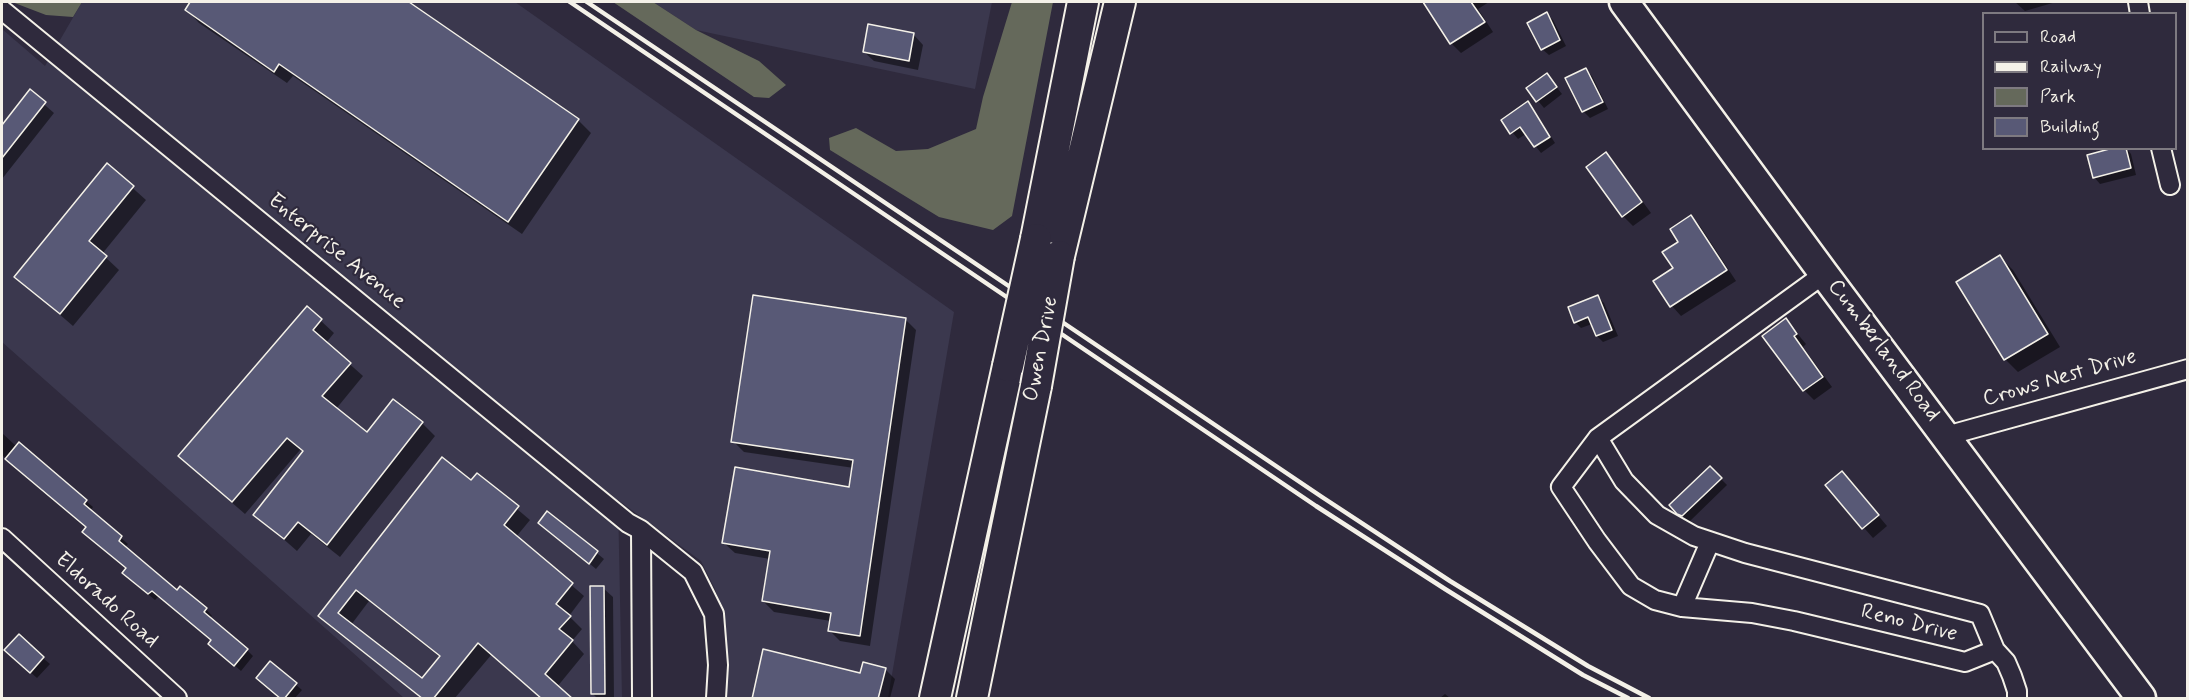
<!DOCTYPE html>
<html>
<head>
<meta charset="utf-8">
<style>
	body { margin:0 }
	#map { position:relative; width:2189px; height:700px; overflow:hidden; background:#2f2a3d; font-family:Mynerve,sans-serif }
	canvas { display:block }
	.frame { position:absolute; inset:0; border:3px solid #f4f1e8; pointer-events:none }
	.legend { position:absolute; left:1982px; top:12px; width:195px; height:138px; box-sizing:border-box; background:#2f2a3d; border:2px solid #7e7a81; margin:0; padding:8px 10px; list-style:none; font-size:18px; color:#f4f1e8 }
	.legend li { display:flex; align-items:center; gap:12px; height:30px }
	.legend b { width:30px; border:2px solid #7e7a81 }
</style>
</head>
<body>
<div id="map">
<canvas width="2189" height="700"></canvas>
<div class="frame"></div>
<ul class="legend">
<li><b style="height:8px;background:#2f2a3d"></b>Road</li>
<li><b style="height:8px;background:#f4f1e8"></b>Railway</li>
<li><b style="height:16px;background:#65695b"></b>Park</li>
<li><b style="height:16px;background:#585976"></b>Building</li>
</ul>
</div>
<script>
const ctx = document.querySelector('canvas').getContext('2d');
ctx.lineJoin = 'round';
function fillPath(path, color) {
  ctx.fillStyle = color;
  ctx.fill(path, 'evenodd');
}
function toPath(rows) {
  const path = new Path2D();
  for (const r of rows) {
    path.moveTo(r[0], r[1]);
    for (let i = 2; i < r.length; i += 2) path.lineTo(r[i], r[i + 1]);
  }
  return path;
}
function strokePath(path, color, width, dash) {
  ctx.strokeStyle = color;
  ctx.lineWidth = width;
  ctx.lineCap = dash ? 'butt' : 'round';
  ctx.setLineDash(dash || []);
  ctx.stroke(path);
}
function label(font, color, halo, rows, align = 'center') {
  ctx.font = font + ' Mynerve,sans-serif';
  ctx.lineWidth = 4.5;
  ctx.setLineDash([]);
  ctx.textBaseline = 'middle';
  ctx.strokeStyle = halo;
  ctx.fillStyle = color;
  for (const [text, x, y, turn = 0] of rows) {
    ctx.save();
    ctx.translate(x, y);
    ctx.rotate((+turn || 0) * Math.PI / 180);
    ctx.textAlign = isNaN(turn) ? turn : align;
    if (halo) ctx.strokeText(text, 0, 0);
    ctx.fillText(text, 0, 0);
    ctx.restore();
  }
}
const built = toPath([
	[82,2,515,2,954,312,888,698,727,698,726,624,715,589,701,561,618,500,622,698,404,698,2,342,2,29,45,66],
	[653,2,992,2,975,89,696,30]
]);
const green = toPath([
	[12,2,82,2,73,17,46,15],
	[613,2,653,2,696,30,759,61,786,85,769,98,754,97],
	[1012,2,1053,2,1012,216,993,230,939,217,830,150,829,138,856,128,896,151,928,149,976,129,983,97]
]);
const shadow = toPath([
	[192,2,406,2,578,120,591,133,522,234,293,76,287,83,199,23,187,10],
	[1428,2,1489,2,1478,9,1493,32,1461,53,1451,43,1426,3],
	[2015,2,2056,2,2025,11],
	[1547,14,1553,20,1566,46,1549,55,1542,49],
	[914,35,923,45,918,70,874,61,864,52],
	[1586,70,1592,76,1608,109,1590,118,1584,112,1567,79],
	[1547,75,1562,94,1544,108,1528,89],
	[30,92,54,113,2,179,2,128],
	[1528,103,1534,110,1555,143,1541,153,1526,134,1518,139,1503,121],
	[2126,148,2131,154,2136,175,2100,184,2094,177],
	[1605,154,1615,164,1651,213,1633,226,1623,216],
	[107,165,146,200,102,254,119,270,73,326,16,277],
	[1691,217,1700,226,1736,281,1681,316,1672,306,1655,281,1675,269,1680,242],
	[2000,257,2013,270,2060,347,2018,372,2005,359,1958,283],
	[1598,297,1604,303,1618,336,1603,342,1597,336,1592,324,1581,328,1575,322],
	[307,308,334,333,326,343,363,376,336,409,367,434,422,423,435,436,340,557,311,534,297,551,255,514,304,452,300,450,245,514,193,469],
	[906,320,916,330,870,646,840,641,830,631,831,621,774,612,763,601,770,559,735,553,724,543,851,489,854,468,744,452,733,441],
	[1786,320,1806,344,1803,347,1832,387,1814,400,1804,390,1764,336],
	[2,433,17,447,20,444,86,501,93,507,90,511,128,544,124,548,178,592,206,609,212,616,210,618,247,650,253,656,241,671,217,650,213,641,159,596,155,600,130,579,128,568,87,528,2,455],
	[1710,468,1727,485,1689,522,1672,505],
	[477,475,530,520,516,537,584,596,569,616,582,629,572,641,584,654,557,687,492,654,455,698,422,698,333,629,320,616,471,482],
	[369,601,441,658,422,680,351,625],
	[1851,483,1887,526,1873,538,1827,486],
	[548,513,604,559,596,569,540,523],
	[603,588,613,597,614,698,597,698,592,693],
	[13,657,43,658,50,664,37,678],
	[885,669,895,679,890,698,753,698],
	[295,684,302,690,295,698,281,698],
	[1445,694,1450,698,1440,698]
]);
const building = toPath([
	[190,2,409,2,579,119,508,222,279,64,274,72,185,10,190,2],
	[1423,2,1471,2,1485,22,1450,44,1423,2],
	[1547,12,1560,40,1541,50,1527,23,1547,12],
	[868,24,914,33,909,61,863,52,868,24],
	[1586,68,1603,102,1582,112,1565,78,1586,68],
	[1547,73,1557,87,1536,102,1526,88,1547,73],
	[30,89,46,102,2,158,2,125,30,89],
	[1528,101,1550,137,1534,147,1520,127,1510,134,1501,120,1528,101],
	[2113,148,2126,148,2131,168,2093,178,2087,155,2113,148],
	[1606,152,1642,202,1622,217,1586,167,1606,152],
	[107,163,134,186,89,241,107,256,60,314,14,277,107,163],
	[1691,215,1727,270,1670,307,1653,281,1673,268,1662,252,1678,242,1670,229,1691,215],
	[2000,255,2048,334,2004,360,1956,282,2000,255],
	[753,295,906,318,860,636,828,631,831,613,762,601,770,551,722,543,735,467,849,487,853,460,731,442,753,295],
	[1598,295,1612,330,1596,336,1588,317,1574,323,1568,307,1598,295],
	[307,306,322,319,313,330,351,363,322,396,367,432,393,399,423,422,327,545,298,522,284,539,253,515,303,451,287,438,232,502,178,456,307,306],
	[1786,318,1797,334,1794,336,1823,377,1803,391,1762,336,1786,318],
	[19,442,87,500,84,504,122,536,119,541,177,590,180,586,207,608,204,612,248,649,234,666,208,644,211,640,152,591,148,594,122,573,126,568,82,532,86,527,5,459,19,442],
	[442,457,471,480,477,473,519,506,504,525,573,583,556,604,571,616,559,629,573,640,545,674,573,699,542,699,478,643,433,699,423,699,318,616,442,457],
	[356,590,440,656,422,678,338,613,356,590],
	[1710,466,1722,478,1682,516,1677,514,1669,505,1710,466],
	[1842,471,1879,515,1862,529,1825,485,1842,471],
	[547,511,598,551,589,564,538,523,547,511],
	[590,586,604,586,605,694,591,694,590,586],
	[19,634,44,657,30,673,4,650,19,634],
	[763,649,860,673,863,662,886,668,878,699,752,699,763,649],
	[270,661,297,683,284,699,281,699,256,678,270,661]
]);
const minor = toPath([
	[2138,2,2140,14],
	[2,10,628,523,641,530,642,698],
	[2161,148,2170,185],
	[1946,436,2188,369],
	[1598,438,1624,481,1657,515,1694,536,1745,553,1980,614,1995,650,1965,662,1794,621,1752,613,1682,607,1655,600,1631,586,1597,541,1561,487,1598,438,1824,274],
	[641,530,693,572,714,614,718,665,716,698],
	[2,538,177,698],
	[1682,607,1710,542],
	[1995,650,2006,662,2012,676,2017,691,2017,698]
]);
const primary = toPath([
	[1624,2,1824,274,2141,698]
]);
const trunk = toPath([
	[1036,239,1083,2],
	[1059,256,1120,2],
	[935,698,1008,366],
	[972,698,1036,386]
]);
const rail = toPath([
	[570,2,1316,506,1445,589,1583,675,1628,698],
	[587,2,1322,497,1450,581,1588,666,1649,698]
]);
const trunkBridge = toPath([
	[1008,366,1036,239],
	[1036,386,1059,256]
]);
const streetNames = [
	["Enterprise Avenue",336,252,39],
	["Owen Drive",1042,349,-79],
	["Cumberland Road",1883,351,53],
	["Crows Nest Drive",2060,379,-16],
	["Eldorado Road",106,601,42],
	["Reno Drive",1909,624,14]
];
fillPath(built, '#3b384e');
fillPath(green, '#65695b');
fillPath(shadow, '#0007');
fillPath(building, '#585976');
strokePath(building, '#f4f1e8', 1.5);
strokePath(minor, '#f4f1e8', 22);
strokePath(primary, '#f4f1e8', 33);
strokePath(trunk, '#f4f1e8', 34);
strokePath(minor, '#2f2a3d', 18);
strokePath(primary, '#2f2a3d', 28);
strokePath(trunk, '#2f2a3d', 30);
strokePath(rail, '#f4f1e8', 4.5);
strokePath(trunkBridge, '#f4f1e8', 34, []);
strokePath(trunkBridge, '#2f2a3d', 30);
label('22px', '#f4f1e8', '#2f2a3d', streetNames);
</script>
</body>
</html>
